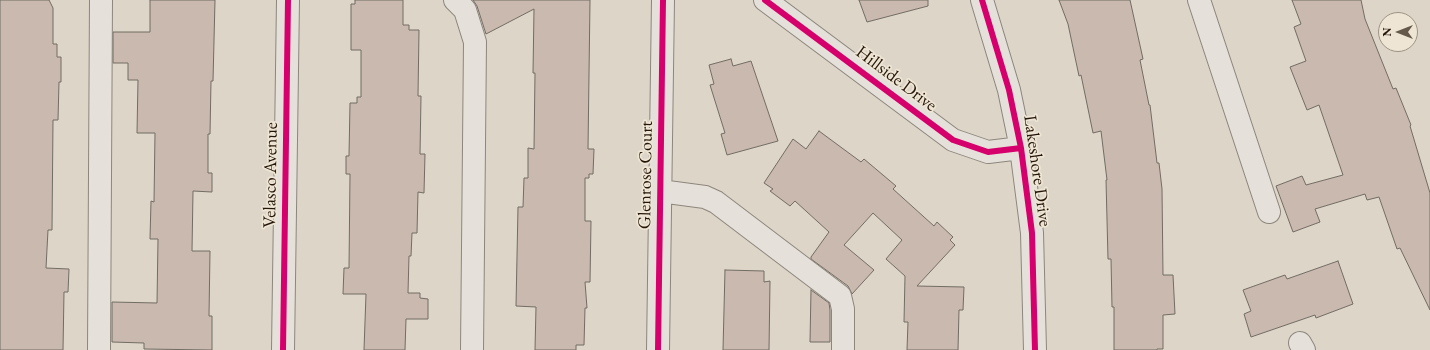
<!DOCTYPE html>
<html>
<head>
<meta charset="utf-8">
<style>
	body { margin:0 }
	#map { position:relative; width:1430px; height:350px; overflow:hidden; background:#ddd5c7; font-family:"EB Garamond",serif }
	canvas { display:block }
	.north { position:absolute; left:1378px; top:12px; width:40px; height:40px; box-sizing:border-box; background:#eee5d5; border:1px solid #9d9283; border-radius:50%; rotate:270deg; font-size:11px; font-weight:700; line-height:16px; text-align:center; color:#241609 }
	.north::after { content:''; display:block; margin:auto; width:14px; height:18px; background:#65594c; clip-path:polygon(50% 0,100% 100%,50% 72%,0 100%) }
</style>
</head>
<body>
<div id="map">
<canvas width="1430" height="350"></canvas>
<div class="north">N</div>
</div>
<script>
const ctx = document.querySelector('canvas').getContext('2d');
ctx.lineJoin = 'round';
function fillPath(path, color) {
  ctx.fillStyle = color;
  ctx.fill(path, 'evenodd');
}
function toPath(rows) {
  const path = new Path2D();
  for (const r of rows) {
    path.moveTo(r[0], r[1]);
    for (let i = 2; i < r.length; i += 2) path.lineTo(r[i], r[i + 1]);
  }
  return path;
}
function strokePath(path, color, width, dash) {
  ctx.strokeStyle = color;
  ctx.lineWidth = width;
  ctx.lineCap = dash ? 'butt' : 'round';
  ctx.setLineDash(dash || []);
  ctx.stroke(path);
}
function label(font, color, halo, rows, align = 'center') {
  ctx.font = font + ' "EB Garamond",serif';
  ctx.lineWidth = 3.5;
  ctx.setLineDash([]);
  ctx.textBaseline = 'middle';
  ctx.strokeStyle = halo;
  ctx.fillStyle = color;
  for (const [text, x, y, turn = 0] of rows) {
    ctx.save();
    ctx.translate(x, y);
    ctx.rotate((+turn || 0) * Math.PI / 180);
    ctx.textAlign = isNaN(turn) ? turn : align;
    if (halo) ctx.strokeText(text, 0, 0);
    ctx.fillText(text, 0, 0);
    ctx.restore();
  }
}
const building = toPath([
	[0,0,49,0,53,8,53,44,57,44,57,57,61,57,61,82,59,82,58,120,53,120,52,230,48,230,46,268,69,269,68,292,64,292,63,350,0,350,0,0],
	[150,0,215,0,213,81,211,81,210,134,208,134,208,173,212,173,212,192,193,191,192,251,210,251,209,316,212,316,212,350,144,349,144,343,112,342,112,302,157,303,158,239,150,239,151,201,154,202,155,133,137,133,138,80,128,80,128,63,113,63,113,32,150,32,150,0],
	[355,0,403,0,403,25,409,25,409,30,419,30,418,96,421,96,420,154,425,154,424,193,418,192,417,233,412,233,411,256,409,256,408,293,420,293,420,298,428,299,428,319,406,319,405,350,364,350,366,294,343,294,344,268,349,268,350,174,346,174,346,156,349,156,350,103,357,103,357,97,361,97,361,50,351,50,351,4,355,4,355,0],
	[473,0,590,0,588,149,594,149,593,174,589,174,589,178,585,178,585,221,591,221,590,282,585,282,587,308,585,308,584,345,576,345,576,350,535,350,536,307,516,306,518,207,523,207,524,178,528,178,528,148,534,149,535,73,533,73,534,9,486,34,477,6,473,0],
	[859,0,928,0,928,6,867,22,859,0],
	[1059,0,1130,0,1143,59,1140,60,1149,105,1150,105,1157,163,1159,163,1162,189,1163,275,1173,275,1175,314,1163,315,1163,349,1157,349,1157,350,1114,350,1114,307,1112,307,1111,259,1108,259,1106,180,1107,180,1101,131,1093,133,1081,75,1079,76,1068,24,1059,0],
	[1292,0,1361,0,1365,19,1393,89,1396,88,1411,125,1410,126,1430,193,1430,310,1400,248,1397,249,1379,197,1367,200,1365,194,1315,209,1320,222,1293,232,1276,186,1302,176,1306,185,1343,175,1319,105,1307,110,1290,67,1306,61,1294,27,1301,24,1292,0],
	[731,59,733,66,751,61,778,141,727,155,721,134,725,133,710,85,714,84,709,65,731,59],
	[819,131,861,162,864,159,896,186,893,189,934,226,937,222,953,237,950,240,955,245,917,286,964,287,963,310,959,310,958,350,907,350,908,322,904,322,905,276,886,259,902,240,873,213,844,245,874,270,852,294,848,286,811,259,811,257,829,232,795,201,790,206,770,191,773,189,764,183,793,139,806,149,819,131],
	[1338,261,1353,304,1316,318,1315,315,1251,337,1244,314,1251,311,1243,290,1285,275,1287,279,1338,261],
	[725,270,764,271,764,282,770,281,769,350,723,350,725,270],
	[811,290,829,303,830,310,830,342,810,342,811,290]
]);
const minor = toPath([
	[455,0,465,10,475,42,472,350],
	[765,0,953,140,988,152,1021,148],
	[982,0,1009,90,1021,148,1032,233,1035,350],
	[1199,0,1269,212],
	[660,191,705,197,716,202,840,296,843,309,843,350],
	[1300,343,1304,350],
	[99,350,101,0],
	[283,350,288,0],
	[658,350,663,0]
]);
const cycleway = toPath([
	[765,0,953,140,988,152,1021,148],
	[982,0,1009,90,1021,148,1032,233,1035,350],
	[283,350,288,0],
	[658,350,663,0]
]);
const streetNames = [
	["Hillside Drive",896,79,37],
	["Lakeshore Drive",1037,171,82],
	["Velasco Avenue",271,175,-89],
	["Glenrose Court",646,175,-89]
];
fillPath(building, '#c9b9af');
strokePath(building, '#726c63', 1);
strokePath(minor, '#8c867d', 24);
strokePath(minor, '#e5e1da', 22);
strokePath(cycleway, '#d6006c', 6);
label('18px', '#241609', '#eee5d5', streetNames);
</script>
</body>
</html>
